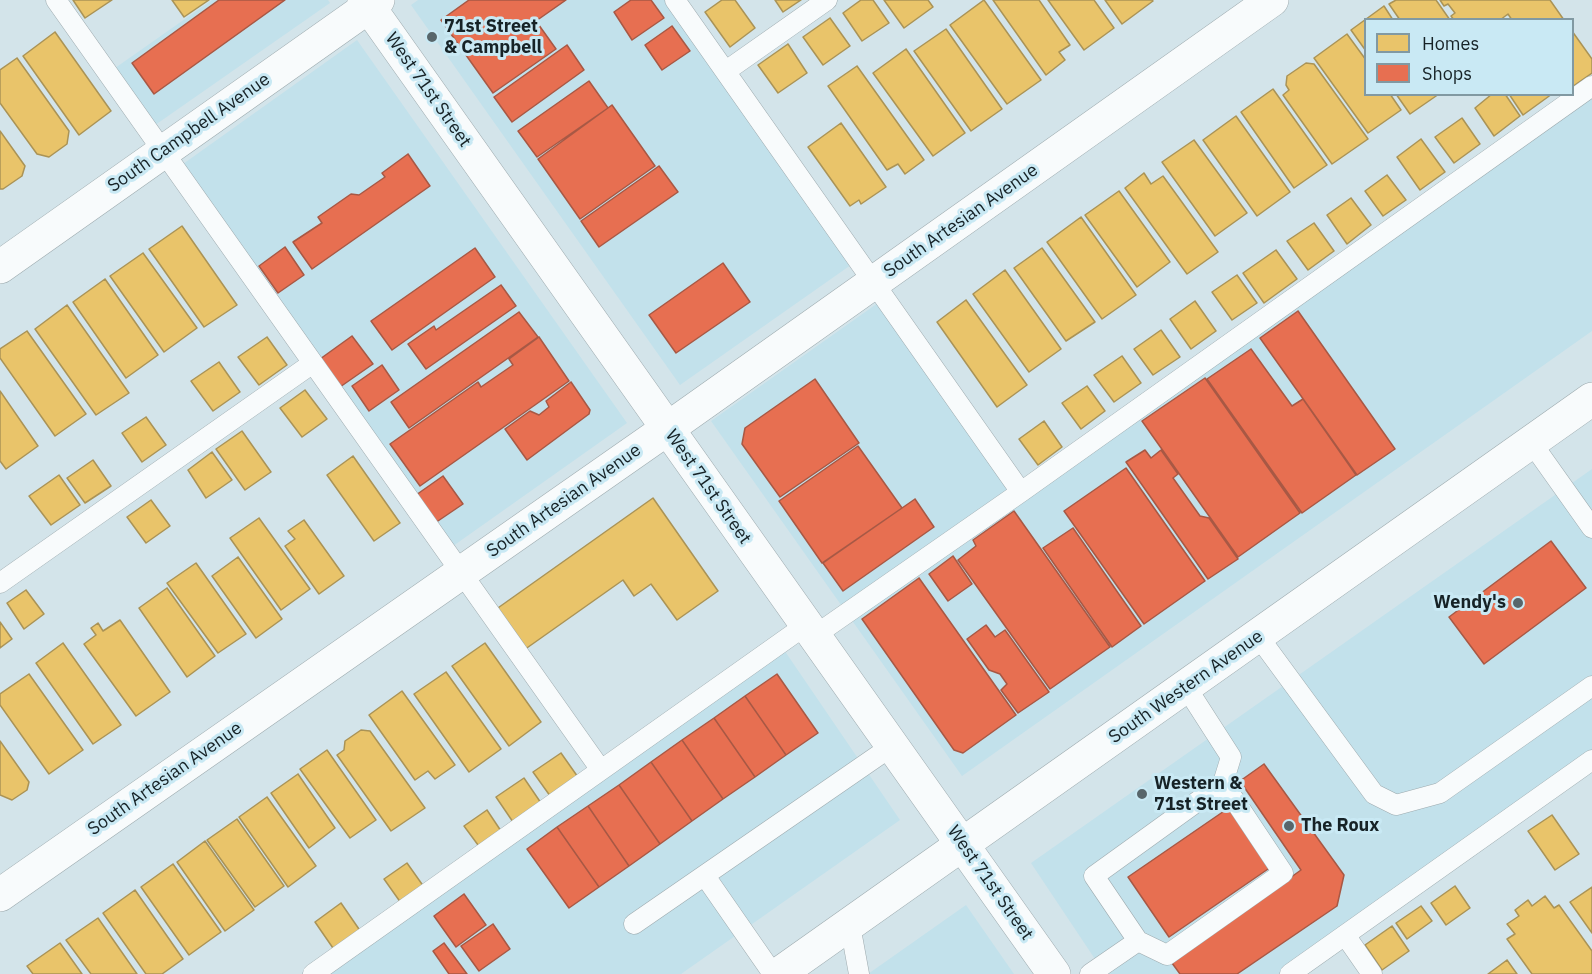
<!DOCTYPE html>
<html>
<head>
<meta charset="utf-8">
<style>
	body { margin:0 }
	#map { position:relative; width:1592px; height:974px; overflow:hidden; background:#d3e4ea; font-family:"IBM Plex Sans",sans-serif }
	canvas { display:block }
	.legend { position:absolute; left:1364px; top:18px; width:210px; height:78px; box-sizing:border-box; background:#c9e9f4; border:2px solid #8199a2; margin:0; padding:8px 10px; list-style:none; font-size:18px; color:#162226 }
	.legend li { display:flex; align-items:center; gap:12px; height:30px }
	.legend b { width:30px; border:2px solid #8199a2 }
</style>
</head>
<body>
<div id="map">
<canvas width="1592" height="974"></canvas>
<ul class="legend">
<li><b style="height:16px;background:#e9c46a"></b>Homes</li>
<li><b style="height:16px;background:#e76f51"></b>Shops</li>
</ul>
</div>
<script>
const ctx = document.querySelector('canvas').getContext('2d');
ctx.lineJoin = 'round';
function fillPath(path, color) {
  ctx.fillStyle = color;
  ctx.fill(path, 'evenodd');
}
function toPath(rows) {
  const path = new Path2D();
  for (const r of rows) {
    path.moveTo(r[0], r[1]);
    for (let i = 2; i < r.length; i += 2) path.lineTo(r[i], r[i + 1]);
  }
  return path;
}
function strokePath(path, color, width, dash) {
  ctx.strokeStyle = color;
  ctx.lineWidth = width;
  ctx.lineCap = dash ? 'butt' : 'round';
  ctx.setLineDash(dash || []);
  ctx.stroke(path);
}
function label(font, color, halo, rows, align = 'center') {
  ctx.font = font + ' "IBM Plex Sans",sans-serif';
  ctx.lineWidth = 6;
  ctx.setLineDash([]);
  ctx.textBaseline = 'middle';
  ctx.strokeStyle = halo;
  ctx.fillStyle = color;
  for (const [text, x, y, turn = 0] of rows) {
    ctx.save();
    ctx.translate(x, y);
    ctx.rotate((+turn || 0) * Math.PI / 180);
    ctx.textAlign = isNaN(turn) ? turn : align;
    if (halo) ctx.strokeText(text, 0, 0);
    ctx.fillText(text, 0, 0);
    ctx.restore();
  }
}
const built = toPath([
	[212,0,328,0,330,3,148,130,108,73],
	[418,0,675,0,858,260,680,385,411,5],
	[357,40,627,423,446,551,176,169],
	[1592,86,1592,331,962,776,711,421,885,298,1021,492],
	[1592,469,1592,760,1290,974,1105,974,1031,863],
	[780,644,900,820,681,974,313,974],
	[966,905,1014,974,868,974]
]);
const homes = toPath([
	[73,0,112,0,85,18,73,0],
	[172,0,209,0,184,17,172,0],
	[722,0,735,0,755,28,730,47,705,12,722,0],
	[775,0,801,0,783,12,775,0],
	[861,0,873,0,889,23,862,41,843,13,861,0],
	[884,0,928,0,933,7,904,28,884,0],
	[984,0,1041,80,1007,104,950,25,984,0],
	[993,0,1039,0,1070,45,1059,52,1065,60,1046,75,993,0],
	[1048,0,1094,0,1114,28,1084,50,1048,0],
	[1105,0,1152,0,1153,1,1122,24,1105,0],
	[1396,0,1436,0,1450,20,1400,20,1389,4,1396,0],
	[1440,0,1550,0,1564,20,1512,20,1508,14,1500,20,1454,20,1451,16,1455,13,1448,4,1444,6,1440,0],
	[1384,6,1393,20,1366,20,1366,51,1351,30,1384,6],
	[830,18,850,46,823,65,803,37,830,18],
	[946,29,1002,109,971,131,914,51,946,29],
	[1572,31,1592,59,1592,73,1572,87,1572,31],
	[55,32,111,111,79,135,23,56,55,32],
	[1347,34,1366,60,1366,94,1390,94,1401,110,1368,133,1314,58,1347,34],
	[788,44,807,73,778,93,758,65,788,44],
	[906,49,965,133,933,156,873,73,906,49],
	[17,58,69,131,67,144,49,157,37,154,0,103,0,70,17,58],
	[1306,63,1314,64,1368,139,1332,164,1283,95,1289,90,1286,85,1287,76,1306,63],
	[857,66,924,160,905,174,898,164,887,170,828,86,857,66],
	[1273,89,1327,165,1294,188,1241,112,1273,89],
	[1396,94,1439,94,1410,114,1396,94],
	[1492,94,1505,94,1520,116,1494,136,1475,108,1492,94],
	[1509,94,1552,94,1523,115,1509,94],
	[1236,116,1290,192,1257,216,1203,140,1236,116],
	[1462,118,1480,144,1454,163,1435,137,1462,118],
	[841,123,886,187,861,204,859,200,850,206,808,147,841,123],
	[0,131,25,166,22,176,3,189,0,189,0,131],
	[1421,139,1445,172,1420,190,1397,157,1421,139],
	[1194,140,1247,213,1215,236,1162,162,1194,140],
	[1144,173,1151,184,1163,176,1218,252,1187,274,1125,188,1144,173],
	[1387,175,1406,200,1383,216,1365,191,1387,175],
	[1119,191,1170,262,1137,287,1085,215,1119,191],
	[1351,198,1371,225,1347,244,1327,215,1351,198],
	[1081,217,1136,295,1102,319,1047,242,1081,217],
	[1314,223,1334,251,1308,270,1287,241,1314,223],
	[182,226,237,305,204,327,149,249,182,226],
	[1042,248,1095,322,1066,341,1014,268,1042,248],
	[1276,250,1297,279,1264,303,1243,273,1276,250],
	[143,253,197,328,164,352,110,276,143,253],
	[1005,270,1061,349,1029,372,973,294,1005,270],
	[1237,275,1257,303,1232,320,1212,292,1237,275],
	[105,279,158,355,126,378,73,302,105,279],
	[966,300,1027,385,997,407,937,322,966,300],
	[1195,301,1216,331,1191,349,1170,319,1195,301],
	[67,305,129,393,96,415,35,329,67,305],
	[1161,330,1180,357,1153,375,1134,349,1161,330],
	[27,331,86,414,55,436,0,358,0,349,27,331],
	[267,337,287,365,259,385,238,357,267,337],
	[1122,356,1141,383,1114,402,1094,375,1122,356],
	[219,362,240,392,213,411,191,381,219,362],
	[1087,386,1105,411,1081,429,1062,403,1087,386],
	[305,390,327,419,302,437,280,408,305,390],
	[0,391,38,446,6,469,0,461,0,391],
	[146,417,166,445,142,462,122,433,146,417],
	[1044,421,1062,447,1038,465,1019,439,1044,421],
	[242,431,271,472,245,490,216,449,242,431],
	[212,452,232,480,206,498,188,470,212,452],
	[353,456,400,523,374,541,327,475,353,456],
	[93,460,111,486,85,503,67,478,93,460],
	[59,475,80,505,51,525,29,496,59,475],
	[653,498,718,591,677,620,651,584,634,596,623,580,524,650,495,610,653,498],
	[151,500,170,526,146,543,127,517,151,500],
	[259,518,310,589,281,610,230,538,259,518],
	[304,520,344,576,319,594,285,546,295,539,288,531,304,520],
	[238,557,282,619,256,638,212,576,238,557],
	[196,563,246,634,218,653,167,583,196,563],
	[167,588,215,656,187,677,139,608,167,588],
	[26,590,44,614,24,629,7,603,26,590],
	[120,620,170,692,136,716,84,644,96,635,91,628,98,623,103,631,120,620],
	[0,622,12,639,0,648,0,622],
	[63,643,121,725,93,744,36,663,63,643],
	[485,643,541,722,509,746,452,666,485,643],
	[446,672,501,749,469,772,414,694,446,672],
	[29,674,83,750,49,774,0,705,0,694,29,674],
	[402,691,455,765,435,779,428,771,415,780,369,715,402,691],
	[361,730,370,731,425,808,391,831,337,755,344,750,345,741,361,730],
	[0,741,29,782,27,790,12,800,0,795,0,741],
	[327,750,376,820,350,838,300,769,327,750],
	[561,753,580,780,553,800,533,772,561,753],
	[298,774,335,828,309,848,271,793,298,774],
	[524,778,541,803,513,822,496,797,524,778],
	[267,797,316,866,288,887,239,817,267,797],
	[487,810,503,834,481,849,464,826,487,810],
	[1552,815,1579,854,1555,870,1528,831,1552,815],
	[237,819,284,886,255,907,207,840,237,819],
	[205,841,254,910,225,931,177,862,205,841],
	[407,863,424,887,401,903,384,879,407,863],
	[173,864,221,932,189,955,141,887,173,864],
	[1455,886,1470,908,1446,925,1431,903,1455,886],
	[1592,887,1592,933,1570,902,1592,887],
	[135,890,183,959,162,974,146,974,103,913,135,890],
	[1545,896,1554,908,1559,905,1592,951,1592,974,1532,974,1507,939,1515,934,1507,924,1519,916,1515,910,1528,900,1532,906,1545,896],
	[341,903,361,932,335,951,315,922,341,903],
	[1421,906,1432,921,1407,939,1396,923,1421,906],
	[98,918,137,974,91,974,66,940,98,918],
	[1392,926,1409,951,1382,970,1365,945,1392,926],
	[60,943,82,974,33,974,27,966,60,943],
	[1507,960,1517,974,1488,974,1507,960]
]);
const shops = toPath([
	[219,0,285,0,154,94,132,63,219,0],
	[469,0,566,0,536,21,556,49,493,93,441,20,469,0],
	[631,0,651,0,664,18,632,40,614,12,631,0],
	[672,26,690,51,662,70,645,45,672,26],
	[567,45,584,70,512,122,494,97,567,45],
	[589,81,608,108,537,157,518,131,589,81],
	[612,105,655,166,580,219,538,159,612,105],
	[408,154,430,186,312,269,293,242,322,223,318,217,351,194,359,195,385,177,382,173,408,154],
	[659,166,678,192,599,247,581,221,659,166],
	[285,247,304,275,278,293,259,266,285,247],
	[475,248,495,277,392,350,371,321,475,248],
	[723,263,750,302,676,353,649,315,723,263],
	[501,285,516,306,426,369,408,344,434,326,436,330,501,285],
	[1298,311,1395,449,1357,475,1260,338,1298,311],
	[519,312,538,337,409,428,391,402,519,312],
	[352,336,373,364,340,387,320,359,352,336],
	[539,337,569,381,420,486,390,444,478,382,481,387,513,365,509,359,539,337],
	[1251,349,1292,406,1303,399,1356,475,1302,513,1207,379,1251,349],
	[382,365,399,390,369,411,352,386,382,365],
	[1205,378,1300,513,1238,557,1142,421,1205,378],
	[815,379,859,443,780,497,742,444,745,428,815,379],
	[571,382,590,410,589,414,527,460,505,429,530,411,539,415,549,407,546,401,571,382],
	[858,446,902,508,822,563,779,501,858,446],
	[1145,450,1151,458,1161,450,1178,474,1173,478,1200,516,1209,518,1238,559,1208,579,1126,462,1145,450],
	[1126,468,1205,581,1144,624,1064,511,1126,468],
	[443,476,463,504,435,523,416,495,443,476],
	[915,499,934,527,843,591,823,563,915,499],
	[1014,511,1110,647,1050,689,958,560,976,546,973,540,1014,511],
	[1073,528,1141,626,1112,647,1043,548,1073,528],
	[1551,541,1586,588,1484,664,1449,617,1551,541],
	[953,556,972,584,948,601,929,574,953,556],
	[919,578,1016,715,963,753,954,750,862,619,919,578],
	[986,625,995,637,1005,630,1049,692,1018,713,1001,690,1007,684,1000,674,989,670,967,639,986,625],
	[777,674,818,733,786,755,745,696,777,674],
	[745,696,786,755,755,777,714,718,745,696],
	[714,718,755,777,723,799,682,740,714,718],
	[682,740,723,799,692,821,651,762,682,740],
	[651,762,692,821,660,844,619,785,651,762],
	[1264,764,1344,875,1337,906,1237,974,1180,974,1172,963,1301,870,1240,781,1264,764],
	[619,785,660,844,629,866,588,806,619,785],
	[588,806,629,866,599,887,557,827,588,806],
	[1230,807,1271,867,1169,937,1128,877,1230,807],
	[557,827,599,887,569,908,527,849,557,827],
	[464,894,486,925,456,947,434,916,464,894],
	[493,924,510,949,479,971,461,946,493,924],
	[444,943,467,974,449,974,433,951,444,943]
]);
const lane = toPath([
	[56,0,601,770],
	[675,0,1021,492],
	[726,71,827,0],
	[1531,442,1592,528],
	[0,583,313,363],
	[814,636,1021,492,1592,86],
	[1258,636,1374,794,1396,805,1440,793,1592,686],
	[705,876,773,974],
	[634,924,892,746],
	[850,925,859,974],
	[1345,935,1372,974],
	[1138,941,1094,876,1223,783],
	[313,974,806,625],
	[1090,974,1138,941,1167,955,1283,873,1223,783,1231,757,1186,687],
	[1290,974,1592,760]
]);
const street = toPath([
	[0,267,378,0],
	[0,895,667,429,1272,0]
]);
const secondary = toPath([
	[364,0,1054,974],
	[779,974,1592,399]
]);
const markers = [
	[432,37,6,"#58666b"],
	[1518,603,6,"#58666b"],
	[1142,794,6,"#58666b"],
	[1289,826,6,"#58666b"]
];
const poiNames = [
	["71st Street",444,27],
	["& Campbell",444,48],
	["Wendy's",1506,603,"right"],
	["Western &",1154,784],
	["71st Street",1154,805],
	["The Roux",1301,826]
];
const streetNames = [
	["West 71st Street",428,90,55],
	["South Campbell Avenue",189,133,-35],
	["South Artesian Avenue",961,221,-35],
	["West 71st Street",708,487,55],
	["South Artesian Avenue",564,501,-35],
	["South Western Avenue",1186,687,-35],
	["South Artesian Avenue",165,779,-35],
	["West 71st Street",990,883,55]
];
fillPath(built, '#c2e1eb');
fillPath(homes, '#e9c46a');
strokePath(homes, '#aa9356', 1.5);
fillPath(shops, '#e76f51');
strokePath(shops, '#a85844', 1.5);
strokePath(lane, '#9daaae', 21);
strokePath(street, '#9daaae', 34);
strokePath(secondary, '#9daaae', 34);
strokePath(lane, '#f8fbfc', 20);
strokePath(street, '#f8fbfc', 33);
strokePath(secondary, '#f8fbfc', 33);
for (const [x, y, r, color] of markers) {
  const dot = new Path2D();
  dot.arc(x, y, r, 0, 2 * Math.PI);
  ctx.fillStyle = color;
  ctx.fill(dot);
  strokePath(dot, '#c9e9f4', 2);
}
label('bold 18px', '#162226', '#c9e9f4', poiNames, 'left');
label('18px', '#162226', '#c9e9f4', streetNames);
</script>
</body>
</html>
